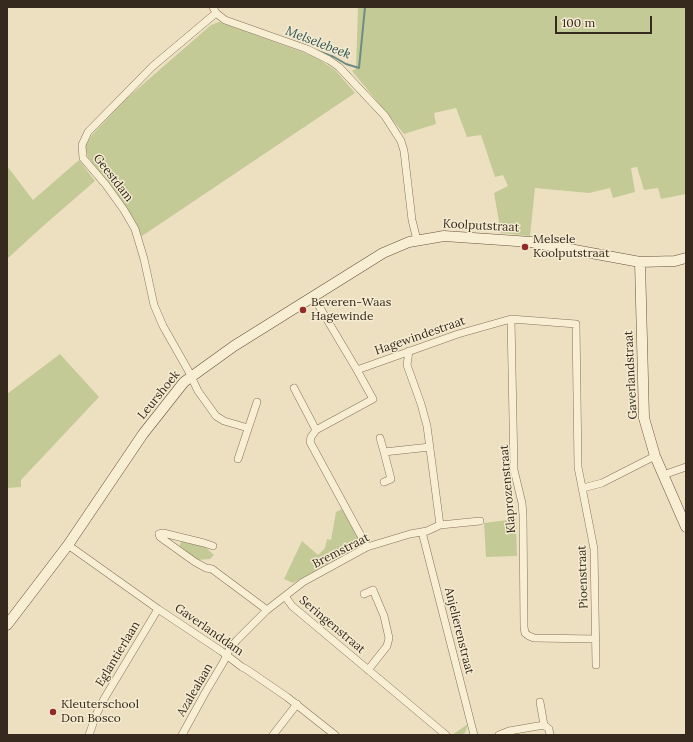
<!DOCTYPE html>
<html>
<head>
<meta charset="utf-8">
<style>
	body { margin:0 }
	#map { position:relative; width:693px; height:742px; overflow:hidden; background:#ede0c1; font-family:Lora,serif }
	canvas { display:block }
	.frame { position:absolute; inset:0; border:8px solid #36291d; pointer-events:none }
	.scale { position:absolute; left:555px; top:16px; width:97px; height:18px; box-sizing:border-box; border:2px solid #36291d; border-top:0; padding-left:5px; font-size:12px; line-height:14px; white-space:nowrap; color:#36291d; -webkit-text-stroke:3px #f4ebd1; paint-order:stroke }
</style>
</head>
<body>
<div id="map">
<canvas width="693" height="742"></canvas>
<div class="frame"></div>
<div class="scale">100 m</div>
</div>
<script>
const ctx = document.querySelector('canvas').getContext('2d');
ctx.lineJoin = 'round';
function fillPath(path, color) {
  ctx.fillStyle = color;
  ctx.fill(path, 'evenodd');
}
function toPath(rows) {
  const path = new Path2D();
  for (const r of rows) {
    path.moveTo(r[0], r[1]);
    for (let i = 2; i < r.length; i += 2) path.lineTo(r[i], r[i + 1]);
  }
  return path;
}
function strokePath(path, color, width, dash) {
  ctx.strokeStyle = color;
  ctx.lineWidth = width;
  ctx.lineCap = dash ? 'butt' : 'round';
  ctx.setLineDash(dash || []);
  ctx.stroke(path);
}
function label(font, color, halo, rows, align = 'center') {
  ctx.font = font + ' Lora,serif';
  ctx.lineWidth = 3;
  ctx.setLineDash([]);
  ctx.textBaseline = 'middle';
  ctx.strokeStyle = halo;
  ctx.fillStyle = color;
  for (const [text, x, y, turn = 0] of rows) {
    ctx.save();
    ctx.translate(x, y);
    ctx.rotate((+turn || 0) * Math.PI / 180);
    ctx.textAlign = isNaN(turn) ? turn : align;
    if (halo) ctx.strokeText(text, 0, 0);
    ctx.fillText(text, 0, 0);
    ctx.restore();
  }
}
const green = toPath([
	[358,7,686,7,686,194,661,199,658,188,644,190,637,167,631,168,635,192,613,198,610,188,589,193,535,188,530,236,501,233,494,193,508,186,503,175,495,177,481,135,467,137,456,108,434,113,436,124,404,134,352,71,356,69],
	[219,22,316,57,336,71,355,93,142,236,123,202,88,157,85,146,92,135,126,99,211,25],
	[79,160,95,181,42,227,7,259,7,166,33,200],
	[60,354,99,397,21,480,21,487,7,488,7,394],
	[342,509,359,540,356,548,293,583,284,579,302,541,318,555,325,548,327,539,331,540,336,512],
	[516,519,517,556,486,557,484,523],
	[182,540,205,547,214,555,210,559,197,560,179,547],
	[468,724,465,733,460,735,452,735]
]);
const stream = toPath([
	[315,50,334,57,346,64,359,68,365,7]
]);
const street = toPath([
	[213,7,216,13,225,20,307,49,329,60,339,67,385,116,401,141,404,151,412,220,417,240],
	[216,13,153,66,88,132,82,145,83,158,106,185,124,210,135,229,144,259,154,305,163,326,188,370,198,391,216,416,224,421,248,428],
	[313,296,357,370,458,334,511,319,576,324,578,467,594,549,596,665],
	[511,319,514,470,522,503,523,515,524,627,525,633,529,636,534,638,596,639],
	[409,351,407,365,421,404,427,426,440,525],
	[357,370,373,399,316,430,311,437,310,442,367,547],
	[294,388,316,430],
	[380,438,384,452,430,447],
	[384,452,391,479,384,482],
	[238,459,257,402],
	[663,475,686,467],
	[583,488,602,483,655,456],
	[422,532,474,735],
	[68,545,158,609,221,651,242,667,246,669,287,697,335,735],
	[213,546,204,543,163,533,159,534,160,537,195,562,206,568,212,569,267,610],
	[364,594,373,590,384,616,389,638,387,646,368,670],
	[285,596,292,606,446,735],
	[540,702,544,725],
	[89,735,96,715,104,699,158,609],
	[182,735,205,693,224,661,230,648,237,640,267,610,303,582,367,547,410,534,427,531,440,525,480,521],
	[273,735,297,704],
	[499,735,509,731,544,725,549,729,550,735]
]);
const secondary = toPath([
	[640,262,644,418,655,456,686,527],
	[7,625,68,545,143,434,184,382,234,346,383,253,409,242,444,236,531,242,640,262,675,261,686,258]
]);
const markers = [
	[525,247,4,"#932b2b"],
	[303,310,4,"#932b2b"],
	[53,712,4,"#932b2b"]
];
const streetNames = [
	["Geestdam",113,178,52],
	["Koolputstraat",481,226,3],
	["Hagewindestraat",420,336,-19],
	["Gaverlandstraat",631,375,-93],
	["Leurshoek",159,395,-51],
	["Klaprozenstraat",508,489,-95],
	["Bremstraat",341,551,-27],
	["Pioenstraat",583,577,-92],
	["Seringenstraat",332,625,40],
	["Gaverlanddam",209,630,35],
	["Anjelierenstraat",459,631,76],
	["Eglantierlaan",118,654,-59],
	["Azalealaan",195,690,-60]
];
const poiNames = [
	["Melsele",533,240],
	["Koolputstraat",533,254],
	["Beveren-Waas",311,303],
	["Hagewinde",311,317],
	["Kleuterschool",61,705],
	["Don Bosco",61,719]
];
const waterNames = [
	["Melselebeek",318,43,21]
];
fillPath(green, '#c3ca96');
strokePath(stream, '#6b8d85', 2);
strokePath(street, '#867259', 8);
strokePath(secondary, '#68533c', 11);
strokePath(street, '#f8eed4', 7);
strokePath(secondary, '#f8eed4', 10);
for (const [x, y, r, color] of markers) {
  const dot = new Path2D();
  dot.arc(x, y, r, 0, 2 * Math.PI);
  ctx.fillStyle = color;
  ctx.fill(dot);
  strokePath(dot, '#f4ebd1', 1.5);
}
label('12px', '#36291d', '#f4ebd1', streetNames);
label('12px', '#36291d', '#f4ebd1', poiNames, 'left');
label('italic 13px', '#2d5553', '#f4ebd1', waterNames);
</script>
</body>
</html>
